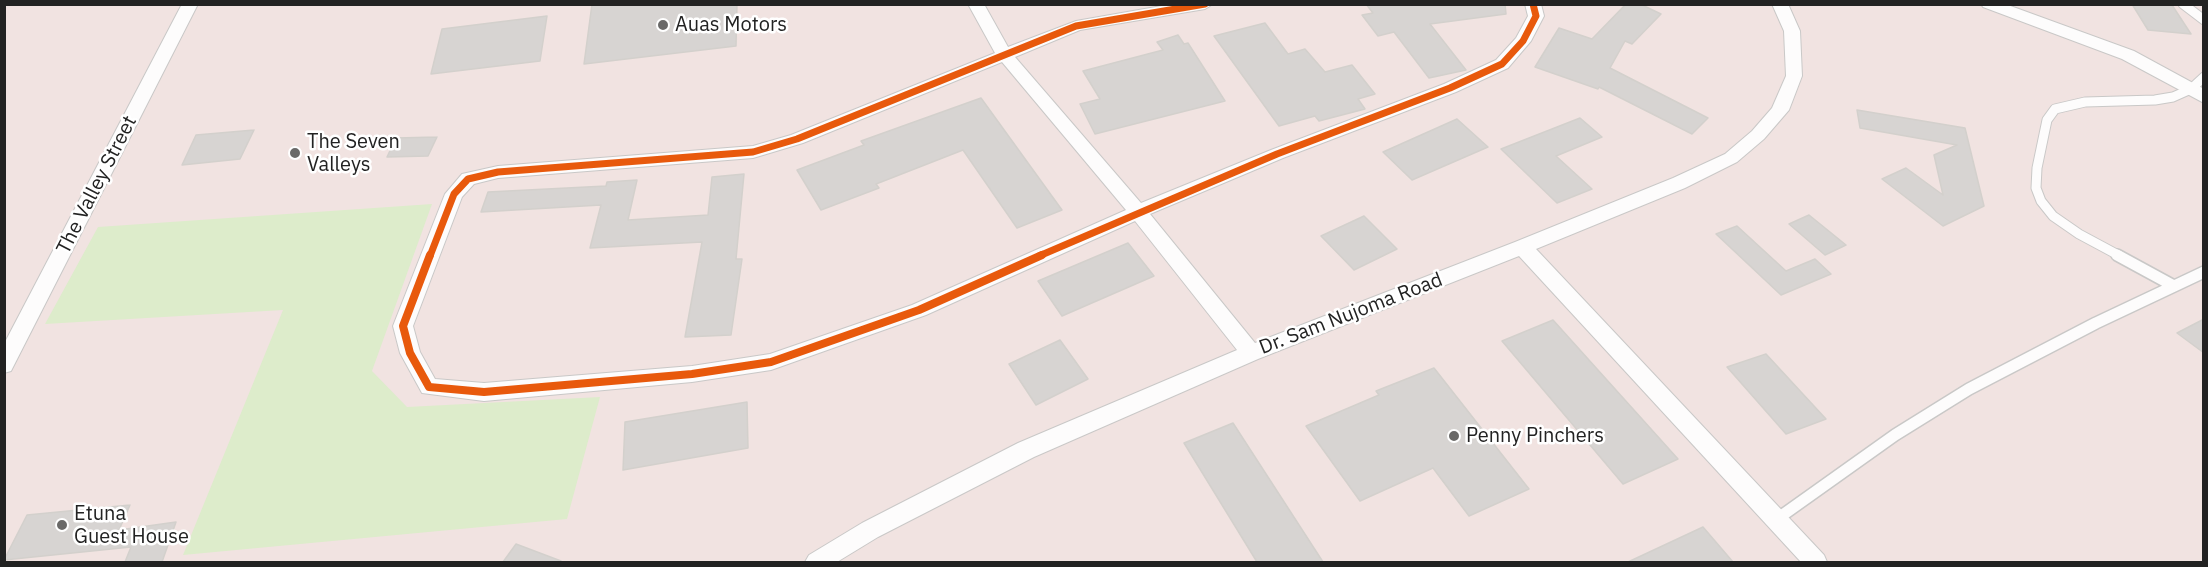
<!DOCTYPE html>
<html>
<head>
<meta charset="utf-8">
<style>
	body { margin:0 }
	#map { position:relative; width:2208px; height:567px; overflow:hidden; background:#f0eeeb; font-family:"IBM Plex Sans",sans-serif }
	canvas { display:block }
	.frame { position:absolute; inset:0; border:6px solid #222; pointer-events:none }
</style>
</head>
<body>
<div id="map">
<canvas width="2208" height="567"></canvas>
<div class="frame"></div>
</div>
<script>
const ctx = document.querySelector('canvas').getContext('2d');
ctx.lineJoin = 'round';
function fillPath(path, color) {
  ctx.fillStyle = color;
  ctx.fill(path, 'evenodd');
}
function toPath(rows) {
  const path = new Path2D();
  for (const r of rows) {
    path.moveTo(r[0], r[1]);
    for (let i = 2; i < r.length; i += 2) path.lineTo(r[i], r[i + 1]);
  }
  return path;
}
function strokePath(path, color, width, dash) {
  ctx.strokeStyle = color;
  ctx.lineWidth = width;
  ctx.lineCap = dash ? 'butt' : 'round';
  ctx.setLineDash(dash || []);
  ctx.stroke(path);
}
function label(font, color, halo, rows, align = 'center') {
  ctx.font = font + ' "IBM Plex Sans",sans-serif';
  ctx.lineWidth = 5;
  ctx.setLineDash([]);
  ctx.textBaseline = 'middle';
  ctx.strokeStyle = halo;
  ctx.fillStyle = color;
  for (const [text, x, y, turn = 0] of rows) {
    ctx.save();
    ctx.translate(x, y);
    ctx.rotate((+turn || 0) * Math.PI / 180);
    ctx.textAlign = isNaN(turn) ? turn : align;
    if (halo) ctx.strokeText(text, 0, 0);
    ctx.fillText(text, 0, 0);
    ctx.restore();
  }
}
const commercial = toPath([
	[4,5,2203,5,2203,562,5,562]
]);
const grass = toPath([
	[432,204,372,371,407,407,600,397,567,519,183,555,283,310,45,324,98,227]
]);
const building = toPath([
	[592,4,737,4,736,46,584,64,592,4],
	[1366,4,1505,4,1506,14,1430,24,1466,70,1429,78,1394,32,1378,36,1362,15,1373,13,1366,4],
	[1626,4,1640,4,1661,14,1632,44,1625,41,1610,68,1708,118,1692,134,1599,87,1598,89,1535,67,1559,28,1592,39,1626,4],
	[2132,4,2172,5,2191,34,2148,30,2132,4],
	[547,16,540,61,431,74,442,29,547,16],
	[1265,23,1288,54,1305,49,1325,72,1352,65,1375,94,1358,99,1365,109,1319,121,1315,116,1279,126,1214,36,1265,23],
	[1178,35,1184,44,1188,43,1225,101,1095,134,1080,104,1100,99,1083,71,1163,50,1157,42,1178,35],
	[981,98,1062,210,1017,228,963,150,876,184,879,188,821,210,797,170,864,145,861,141,981,98],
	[1857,110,1965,128,1984,206,1943,226,1882,179,1906,168,1943,195,1934,155,1957,145,1860,128,1857,110],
	[1580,118,1602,137,1556,156,1592,189,1557,203,1501,149,1580,118],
	[1457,119,1488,147,1412,180,1383,152,1457,119],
	[254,130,240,159,182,165,196,135,254,130],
	[437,137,428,156,387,157,396,138,437,137],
	[744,174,736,259,742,259,731,335,685,337,702,242,590,248,601,205,481,212,488,192,606,186,607,182,637,180,628,220,708,215,712,177,744,174],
	[1809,215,1846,245,1825,255,1789,224,1809,215],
	[1364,216,1397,249,1354,270,1321,236,1364,216],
	[1737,226,1786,271,1815,259,1831,274,1781,295,1716,234,1737,226],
	[1128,243,1154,276,1062,316,1038,281,1128,243],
	[2204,319,2204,353,2177,333,2204,319],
	[1553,320,1678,459,1623,484,1502,341,1553,320],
	[1060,340,1088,379,1036,405,1009,364,1060,340],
	[1766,354,1826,419,1786,434,1727,367,1766,354],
	[1434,368,1529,489,1469,516,1433,468,1360,501,1306,426,1379,395,1376,391,1434,368],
	[747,402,748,448,623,470,625,422,747,402],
	[1233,423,1323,562,1257,562,1184,443,1233,423],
	[130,505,119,530,176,522,162,562,125,562,131,547,4,560,27,515,130,505],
	[1703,527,1733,562,1628,562,1703,527],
	[516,544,561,561,561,562,503,562,516,544]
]);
const laneFar1 = toPath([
	[2183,4,2204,20],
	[2120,256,2079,234,2053,216,2041,201,2036,188,2037,168,2047,120,2055,109,2085,102,2155,100,2173,97,2191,89,2204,77]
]);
const lane = toPath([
	[2117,255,2174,286],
	[1777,519,1895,435,1969,389,2096,323,2204,272]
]);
const street = toPath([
	[182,4,198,4,11,371,4,373,4,344,182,4],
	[968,4,984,4,1008,47,1076,21,1173,4,1213,4,1205,9,1080,30,1015,57,1141,203,1271,150,1444,84,1496,60,1516,38,1528,16,1525,4,1541,4,1544,16,1531,41,1508,68,1456,92,1283,158,1150,214,1255,343,1515,242,1673,178,1725,154,1752,131,1772,108,1786,76,1784,31,1772,4,1788,4,1800,31,1802,76,1789,110,1764,139,1737,162,1685,188,1536,249,1824,555,1827,562,1801,562,1519,256,1258,359,1034,457,878,537,837,562,805,562,809,555,862,523,1018,443,1237,350,1135,221,926,315,771,370,692,382,484,401,422,393,400,353,393,326,445,194,462,174,498,166,753,146,791,135,995,53,968,4],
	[1002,62,1126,210,912,305,770,354,692,366,484,383,435,379,420,352,413,326,462,197,474,184,498,178,753,158,803,143,1002,62],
	[1981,4,2005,4,2134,51,2204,89,2204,103,2122,59,1983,7,1981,4]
]);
const cyclewayFar1 = toPath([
	[430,256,454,194,468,179,498,172,753,152,797,139,1076,26,1205,4],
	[1039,256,1277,154,1450,88,1502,64,1523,41,1536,16,1533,4]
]);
const cycleway = toPath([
	[430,255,403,326,410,353,429,387,484,392,692,374,771,362,919,310,1042,255]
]);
const markers = [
	[663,25,6,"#6a6968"],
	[295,153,6,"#6a6968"],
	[1454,436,6,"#6a6968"],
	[62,525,6,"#6a6968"]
];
const poiNames = [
	["Auas Motors",675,25],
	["The Seven",307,142],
	["Valleys",307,165],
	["Penny Pinchers",1466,436],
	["Etuna",74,514],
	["Guest House",74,537]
];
const streetNames = [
	["The Valley Street",97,185,-63],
	["Dr. Sam Nujoma Road",1351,314,-21]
];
fillPath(commercial, '#f1e3e1');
fillPath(grass, '#ddeccb');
fillPath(building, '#d7d4d2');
strokePath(building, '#d3d0cc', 1.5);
strokePath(laneFar1, '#c9c8c7', 11);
strokePath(lane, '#c9c8c7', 14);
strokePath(street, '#c9c8c7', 2);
strokePath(laneFar1, '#fdfcfc', 9);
strokePath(lane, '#fdfcfc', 11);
fillPath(street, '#fdfcfc');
strokePath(cyclewayFar1, '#e8590c', 7);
strokePath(cycleway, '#e8590c', 8);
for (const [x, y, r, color] of markers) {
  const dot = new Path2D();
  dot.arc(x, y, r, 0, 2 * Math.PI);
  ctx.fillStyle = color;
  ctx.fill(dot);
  strokePath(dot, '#fff', 2);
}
label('20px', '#222', '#fff', poiNames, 'left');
label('20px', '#222', '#fff', streetNames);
</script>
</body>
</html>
